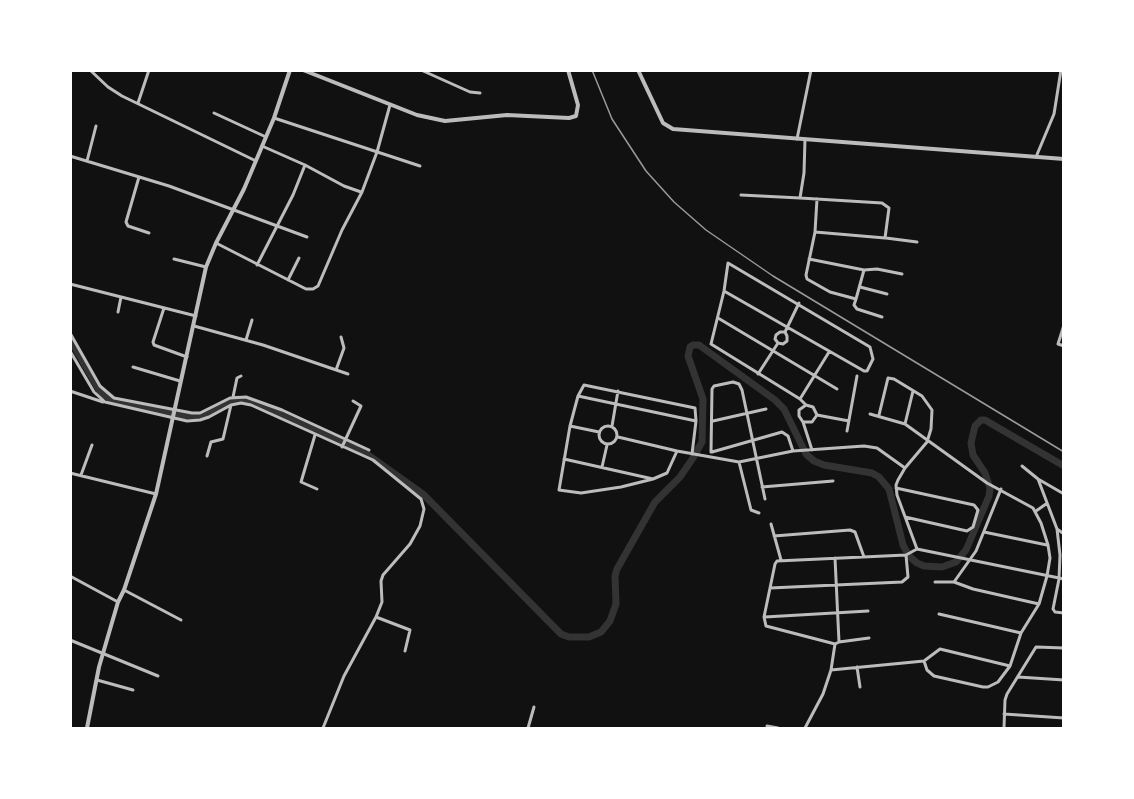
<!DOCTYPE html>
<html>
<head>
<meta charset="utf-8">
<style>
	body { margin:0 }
	#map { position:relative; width:1134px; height:799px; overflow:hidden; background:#111; font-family:"Sofia Sans Condensed",sans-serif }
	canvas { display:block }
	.frame { position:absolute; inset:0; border:72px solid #fff; pointer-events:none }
</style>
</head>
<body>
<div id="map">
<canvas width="1134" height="799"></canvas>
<div class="frame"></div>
</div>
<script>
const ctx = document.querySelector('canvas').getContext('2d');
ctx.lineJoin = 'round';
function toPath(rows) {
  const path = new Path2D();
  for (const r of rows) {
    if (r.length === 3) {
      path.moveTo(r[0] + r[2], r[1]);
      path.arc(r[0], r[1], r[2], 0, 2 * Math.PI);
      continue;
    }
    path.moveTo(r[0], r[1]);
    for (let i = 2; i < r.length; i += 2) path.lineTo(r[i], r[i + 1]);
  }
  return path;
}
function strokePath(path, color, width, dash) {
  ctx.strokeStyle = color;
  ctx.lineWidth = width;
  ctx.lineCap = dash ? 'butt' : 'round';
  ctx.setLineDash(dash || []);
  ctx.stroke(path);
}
const canal = toPath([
	[70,339,101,393,116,402,185,416,200,416,236,399,247,400,367,454,423,494,561,634,569,637,589,637,601,632,610,621,616,604,615,576,617,569,655,502,680,477,693,458,702,442,703,399,688,356,690,347,693,345,699,345,775,400,784,409,806,454,814,461,824,465,872,473,879,477,889,489,903,545,909,556,917,563,924,566,942,567,956,562,966,550,989,496,990,488,985,473,973,455,971,443,975,426,981,420,985,420,1064,466]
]);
const minor = toPath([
	[90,70,108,87,122,96,256,161],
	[421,70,470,92,480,93],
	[138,103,149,70],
	[214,113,266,137],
	[274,118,420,166],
	[797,139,811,70],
	[805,139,804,173,800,198,882,203,889,208,885,238,815,232],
	[262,146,305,165,344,186,361,192],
	[70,156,169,186,307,237],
	[1036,157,1054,114,1061,70],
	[87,161,96,126],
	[139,177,126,222,128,226,149,233],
	[741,195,800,198],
	[817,199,815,232,806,275,807,279,830,292,856,299,864,270,877,269,902,274],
	[886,238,917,242],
	[216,243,306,289,313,289,318,286,342,230,362,192,377,152,390,105],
	[174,259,206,267],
	[809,259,864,270],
	[257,265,293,195,305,165],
	[288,280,299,258],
	[70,284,196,316],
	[860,287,887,294],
	[724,291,864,371,867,371,873,359,870,347,728,263,724,291,711,344,800,399,806,405,813,407,817,415],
	[856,299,854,305,857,309,882,317],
	[164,308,153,342,154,345,187,357],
	[118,312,121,297],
	[718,318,837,389],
	[1064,325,1058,344,1064,346],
	[194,326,263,345,348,374],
	[785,332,799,303],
	[70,333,100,386,114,398,192,413,200,413,230,398,246,397,282,410,369,450],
	[246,340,252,320],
	[70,351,94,392,105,402,187,421,200,420,209,417,231,405,241,403,251,405,373,460,421,499,424,509,420,526,410,544,383,575,381,581,382,602,376,617],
	[133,367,180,381],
	[336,370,344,348,341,337],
	[758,374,778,343,783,344,787,341,787,336,785,332,780,332,776,335,775,339,778,343],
	[70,391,103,402],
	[578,396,696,421],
	[233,397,237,378,241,376],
	[800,399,829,352],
	[806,405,799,410,799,416,803,422,812,450],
	[870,414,905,424,987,483,1033,508,1041,523,1048,545,1050,558,1047,576,1039,604,1021,633,1010,666,998,682,988,687,983,687,934,676,927,670,924,661],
	[817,415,849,421],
	[879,415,888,378,894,379,922,396,932,410,931,429,927,442,905,468],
	[713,421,766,409],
	[803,422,812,422,817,415],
	[905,424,913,391],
	[608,435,9],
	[570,426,599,432],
	[612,426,618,391],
	[847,431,857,376],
	[315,435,301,482,317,489],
	[618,437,677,451,739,462,793,451,864,446,877,448,905,468,898,480,896,485,897,495,917,549],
	[342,447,361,406,353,401],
	[711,452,712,389,714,386,733,382,739,384,742,390,765,499],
	[712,452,782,432,788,436,793,451],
	[207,456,211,442,223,439,231,405],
	[564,459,653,479,667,473,677,451],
	[739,462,751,510,759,513],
	[1022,466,1038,479,1064,494],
	[602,467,607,445],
	[70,473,156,494],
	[81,475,92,445],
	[653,479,621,487,581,493,559,490,570,426,578,396,584,385,695,408,696,421,692,454],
	[1038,479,1057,529,1064,534],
	[762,487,833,481],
	[896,488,974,505,978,510,973,527,967,531,905,517],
	[1036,511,1046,504],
	[771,524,781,560],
	[1057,529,1060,555,1059,579,1053,609,1055,612,1064,613],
	[984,532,1047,545],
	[774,536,850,530,855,532,864,557],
	[70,576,118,602],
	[935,582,954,582,973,589,1039,604],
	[954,582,976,551,1001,489],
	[770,588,902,582,908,577,906,555],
	[124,590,181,620],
	[939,614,1021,633],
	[765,617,868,611],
	[70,640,158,676],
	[839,642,869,638],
	[835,644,766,626,764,617,775,564,777,561,906,555,917,549,1064,579],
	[857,667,860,687],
	[831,670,924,661,940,649,1010,666],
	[1018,677,1064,680],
	[97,680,133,690],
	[1004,714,1064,718],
	[767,726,778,728],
	[323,728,344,676,376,617,410,630,405,651],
	[528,728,534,707],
	[805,728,823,694,831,670,835,644,839,642,835,558],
	[1004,728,1005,700,1007,694,1036,647,1064,648]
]);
const tertiary = toPath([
	[303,70,417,115,445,121,507,115,569,118,576,116,578,105,568,70],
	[638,70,663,123,673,129,1064,159],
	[87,728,99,667,118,602,124,590,156,494,206,267,216,243,244,189,274,118,290,70]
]);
const rail = toPath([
	[592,70,612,119,646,171,674,202,706,230,773,276,1064,452]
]);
strokePath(canal, '#333', 7);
strokePath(minor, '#bcbcbc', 3);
strokePath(tertiary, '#bcbcbc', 4);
strokePath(rail, '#9a9a9a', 1.5);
</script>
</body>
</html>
